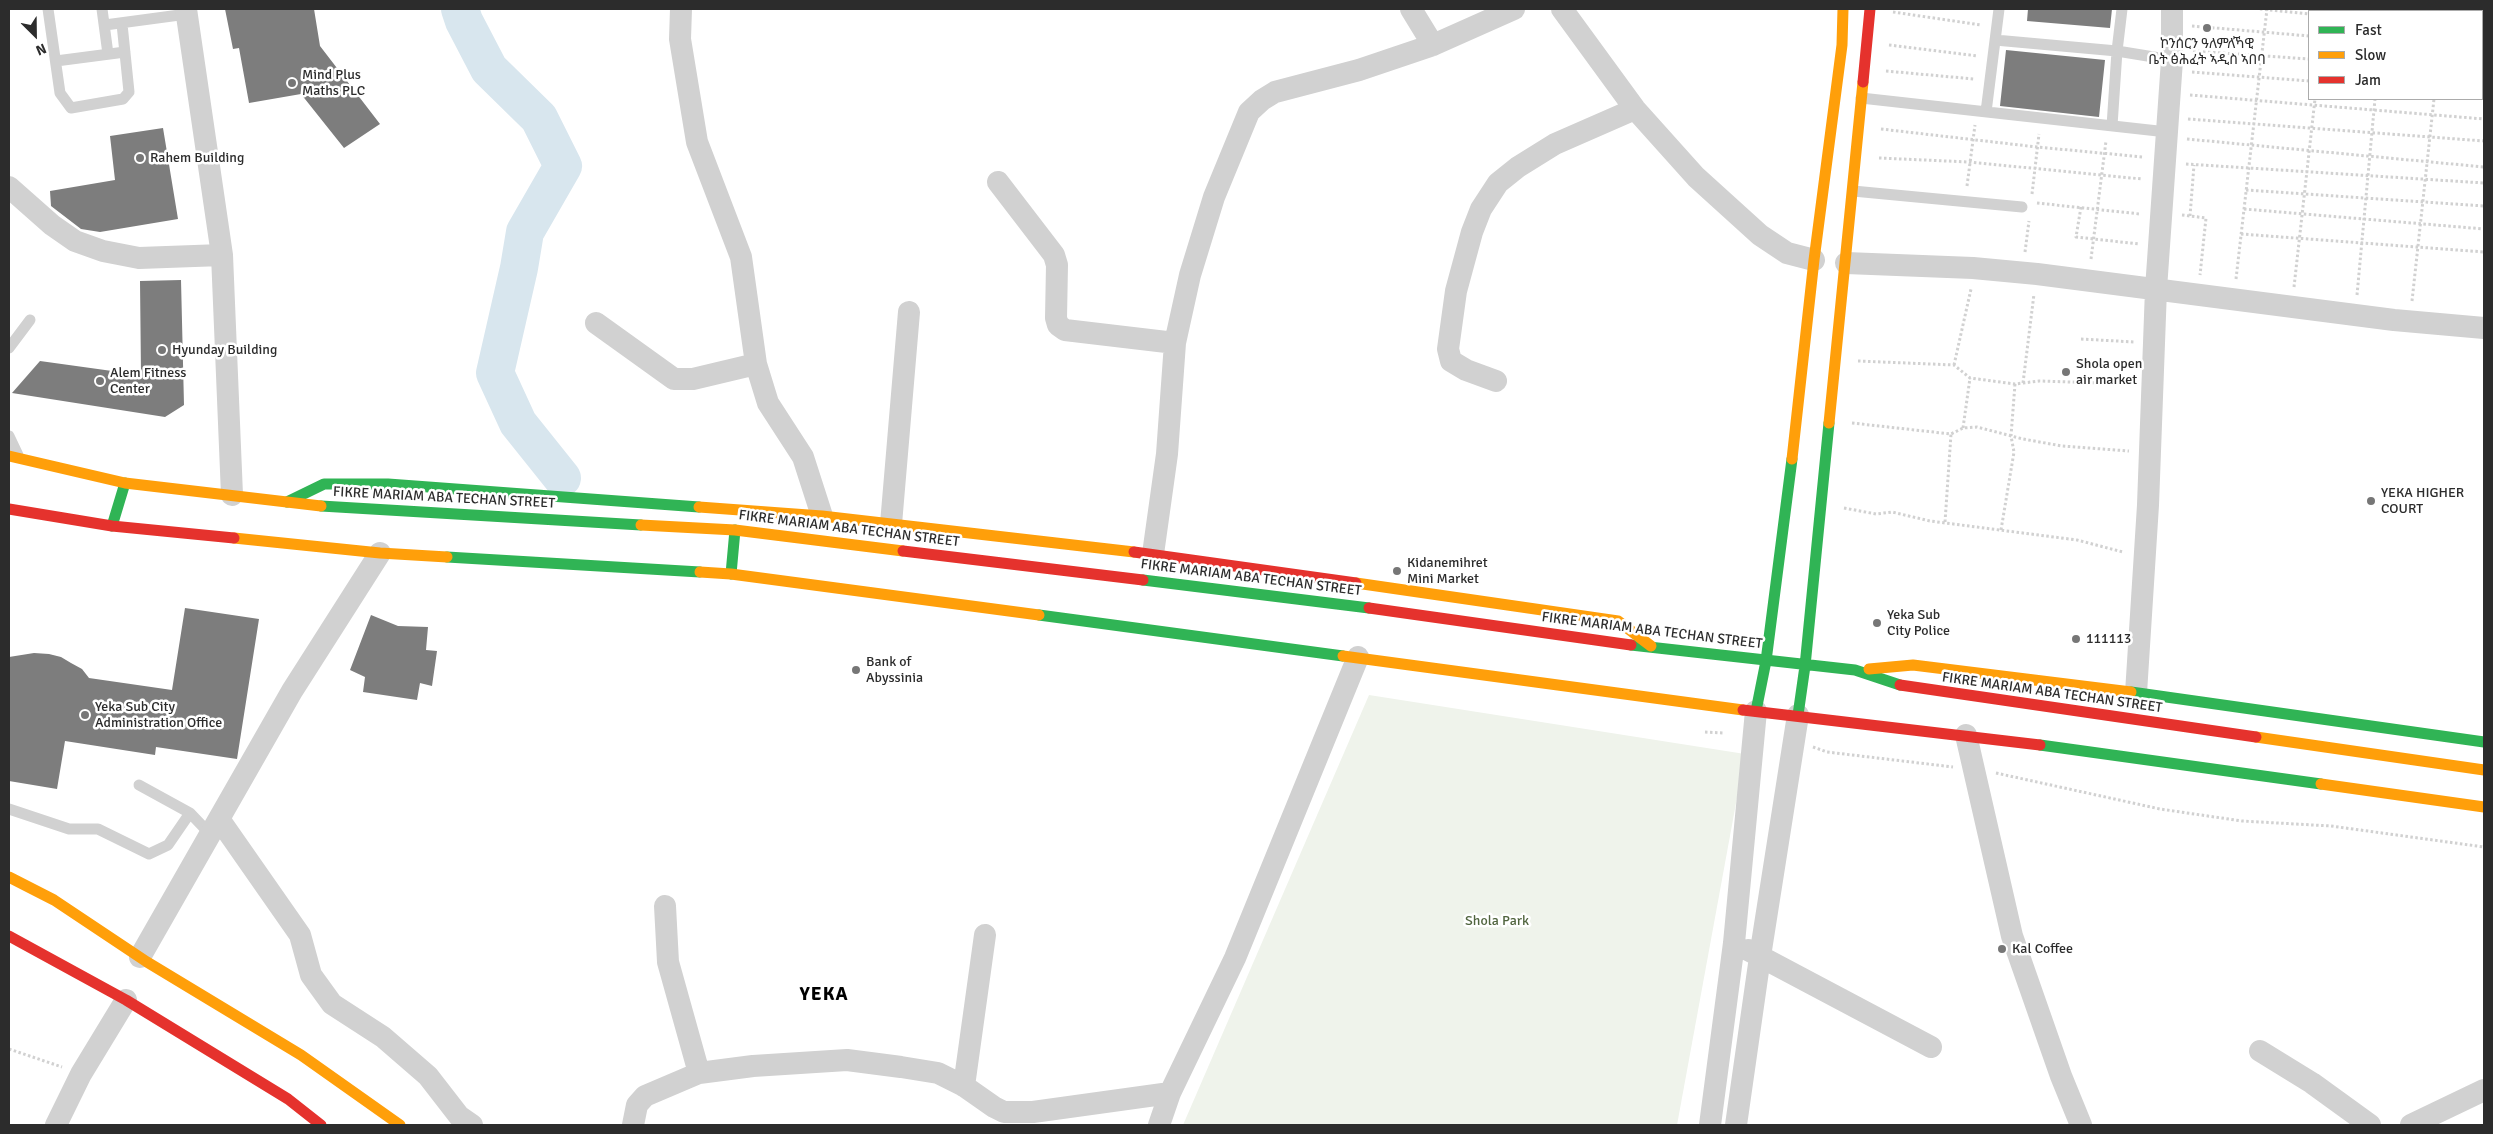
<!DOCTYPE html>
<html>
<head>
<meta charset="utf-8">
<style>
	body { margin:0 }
	#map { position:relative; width:2493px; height:1134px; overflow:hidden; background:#fff; font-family:Signika,sans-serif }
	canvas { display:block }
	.frame { position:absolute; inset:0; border:10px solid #2c2c2c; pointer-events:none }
	.legend { position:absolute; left:2308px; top:10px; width:175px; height:90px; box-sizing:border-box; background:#fff; border:1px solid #ababab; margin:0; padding:6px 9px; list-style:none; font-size:15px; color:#2c2c2c }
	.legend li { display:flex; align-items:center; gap:10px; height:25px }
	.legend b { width:25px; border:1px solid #ababab }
	.north { position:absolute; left:10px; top:10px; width:50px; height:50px; -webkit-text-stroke:4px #fff; paint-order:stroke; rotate:157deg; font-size:14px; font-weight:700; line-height:20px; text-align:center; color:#2c2c2c }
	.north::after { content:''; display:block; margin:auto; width:18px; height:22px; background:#2c2c2c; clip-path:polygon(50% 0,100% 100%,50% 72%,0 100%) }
</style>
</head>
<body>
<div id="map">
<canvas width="2493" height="1134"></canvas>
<div class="frame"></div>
<ul class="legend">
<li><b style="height:6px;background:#30b455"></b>Fast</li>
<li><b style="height:6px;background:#ff9f0a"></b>Slow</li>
<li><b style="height:6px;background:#e5322d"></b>Jam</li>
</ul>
<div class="north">N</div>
</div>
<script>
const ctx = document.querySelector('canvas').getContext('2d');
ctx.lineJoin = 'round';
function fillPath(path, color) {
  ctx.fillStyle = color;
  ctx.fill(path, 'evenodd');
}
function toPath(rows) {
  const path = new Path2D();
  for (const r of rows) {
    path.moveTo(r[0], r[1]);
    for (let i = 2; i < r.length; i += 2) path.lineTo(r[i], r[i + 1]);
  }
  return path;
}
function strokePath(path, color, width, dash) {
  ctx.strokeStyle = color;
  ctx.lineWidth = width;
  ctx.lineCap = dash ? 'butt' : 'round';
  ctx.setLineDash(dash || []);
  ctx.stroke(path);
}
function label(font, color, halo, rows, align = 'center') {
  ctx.font = font + ' Signika,"Noto Sans Ethiopic",sans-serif';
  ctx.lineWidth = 5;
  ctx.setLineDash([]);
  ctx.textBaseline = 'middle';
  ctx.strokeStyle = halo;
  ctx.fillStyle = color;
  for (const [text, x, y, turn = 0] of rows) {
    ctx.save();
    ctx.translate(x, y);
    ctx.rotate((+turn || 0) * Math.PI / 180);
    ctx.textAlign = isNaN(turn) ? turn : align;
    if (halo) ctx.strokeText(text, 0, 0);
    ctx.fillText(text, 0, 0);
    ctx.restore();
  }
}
const green = toPath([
	[1369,695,1745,754,1677,1125,1183,1125]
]);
const river = toPath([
	[460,9,464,21,489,69,539,118,563,166,525,232,519,268,495,373,518,423,562,478]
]);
const building = toPath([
	[225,9,314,9,320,46,380,124,344,148,301,94,249,103,239,48,233,49],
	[2028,9,2112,9,2110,28,2027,21],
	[2006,50,2105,60,2099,117,2000,106],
	[163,128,178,219,100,232,81,229,51,206,50,191,115,180,110,136],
	[181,280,184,405,165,417,12,393,40,361,141,375,140,281],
	[185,608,259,619,237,759,156,747,155,755,65,741,57,789,9,781,9,657,34,653,49,654,61,657,71,663,82,669,89,678,172,690],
	[371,615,398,626,428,627,426,650,437,651,432,686,420,683,417,700,363,692,365,677,350,670]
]);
const path = toPath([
	[2260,9,2309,14],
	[2327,11,2327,9],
	[2384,11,2384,9],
	[2411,11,2411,9],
	[2442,11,2442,9],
	[1893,12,1981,25],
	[2192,26,2309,36],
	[1889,45,1978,56],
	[2482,47,2484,47],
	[2193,51,2309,59],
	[1886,71,1974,79],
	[2192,72,2309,81],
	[2482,72,2484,73],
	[2190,95,2484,119],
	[2482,95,2484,95],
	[2188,119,2484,141],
	[1881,129,2037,147,2143,157],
	[2187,139,2484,167],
	[1879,158,1969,162,2142,179],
	[2186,164,2484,183],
	[1967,186,1975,125],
	[2246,190,2484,206],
	[2032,194,2039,134],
	[2037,203,2140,214],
	[2081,207,2076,237,2139,244],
	[2244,209,2484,229],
	[2182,215,2206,218,2200,275],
	[2190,216,2194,165],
	[2241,234,2484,252],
	[2025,252,2029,221],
	[2091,259,2106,141],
	[2236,279,2267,9],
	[2294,287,2315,99],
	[2357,295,2375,99],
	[2412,301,2434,99],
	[2081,339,2134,342],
	[1858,361,1954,365,1970,378,2015,384,2039,381,2132,384],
	[1954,365,1971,289],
	[2023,383,2034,294],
	[1852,423,1951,434,1963,428,1977,427,2023,439,2062,446,2129,451],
	[1963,428,1970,378],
	[1844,508,1876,514,1892,512,1930,521,2077,540,2123,552],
	[1945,522,1951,434],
	[2001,530,2014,452,2011,436,2015,384],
	[1705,732,1724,733],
	[1813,747,1827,752,1953,767],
	[1996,773,2160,809,2242,821,2331,826,2484,847],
	[9,1049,62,1067]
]);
const lane = toPath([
	[48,9,60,93,71,108,123,99,129,92,122,24],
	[102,9,108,54],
	[2122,9,2117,51,2172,60],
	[105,25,187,14],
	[1995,40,2117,51,2112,126],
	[56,61,125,52],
	[1861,98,2167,132],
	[1986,112,1999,9],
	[1853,191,2022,207],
	[9,348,30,320],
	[9,436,18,455],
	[139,785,190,813,210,834],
	[9,809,69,829,98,829,149,854,168,845,190,813]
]);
const street = toPath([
	[186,9,222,255,232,495],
	[681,9,680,39,697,142,741,257,756,364,768,403,803,457,822,516],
	[1411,9,1433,45],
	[1562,9,1635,109,1696,177,1760,235,1787,253,1814,260],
	[998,182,1054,255,1057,265,1056,318,1058,325,1065,330,1175,343],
	[9,187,52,225,75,241,103,251,139,258,222,255],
	[1846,263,1973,268,2037,274,2394,320,2484,328],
	[596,323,674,379,693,379,756,364],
	[1496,381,1466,370,1451,361,1448,349,1456,291,1472,232,1481,209,1498,183,1518,167,1555,144,1635,109],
	[891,524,909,312],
	[1153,554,1167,454,1175,343,1190,275,1214,197,1249,112,1262,100,1275,92,1359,70,1433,45,1514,9],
	[2136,693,2148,505,2156,289,2172,60,2172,9],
	[1966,735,2012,936,2061,1076,2081,1125],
	[219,819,300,935,311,975,332,1004,383,1037,428,1076,459,1116,472,1125],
	[665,906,668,962,699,1073,753,1066,847,1060,901,1067,938,1073,964,1086,994,1107,1004,1112,1033,1112,1170,1093],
	[1748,950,1931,1047],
	[140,957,292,691,380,553],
	[2260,1051,2312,1083,2370,1125],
	[964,1086,985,935],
	[56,1125,81,1074,126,1000],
	[633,1125,637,1105,645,1096,699,1073],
	[1159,1125,1170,1093,1235,958,1358,657],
	[1710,1125,1734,943,1756,711],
	[1736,1125,1761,950,1798,715],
	[2411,1125,2484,1090]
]);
const fast = toPath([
	[287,502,324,484,388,484,699,507],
	[321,506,641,525],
	[112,526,125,483],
	[447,557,700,572],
	[731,574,735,530],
	[1143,580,1369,608],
	[1039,615,1343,656],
	[1631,645,1855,670,1900,685],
	[2131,692,2484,742],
	[1756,711,1766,661,1792,459],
	[1798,715,1805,666,1829,423],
	[2040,745,2321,784]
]);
const slow = toPath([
	[1829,423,1863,82],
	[9,456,125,483,321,506],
	[1792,459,1814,260,1842,45,1843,9],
	[699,507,822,516,1134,552],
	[641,525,735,530,903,551],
	[234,538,380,553,447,557],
	[700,572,731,574,1039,615],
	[1356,583,1618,621,1651,646],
	[1343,656,1743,710],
	[1869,669,1913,665,2131,692],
	[2256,737,2484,770],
	[2321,784,2484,807],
	[9,877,54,900,147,962,301,1055,400,1125]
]);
const jam = toPath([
	[1863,82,1870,9],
	[9,509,112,526,234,538],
	[903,551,1143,580],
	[1134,552,1356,583],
	[1369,608,1631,645],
	[1900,685,2256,737],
	[1743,710,2040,745],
	[9,936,126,1000,288,1099,321,1125]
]);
const markers = [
	[2207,28,5,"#767676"],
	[292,83,5,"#767676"],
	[140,158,5,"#767676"],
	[162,350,5,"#767676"],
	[2066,372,5,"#767676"],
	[100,381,5,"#767676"],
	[2371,501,5,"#767676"],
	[1397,571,5,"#767676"],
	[1877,623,5,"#767676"],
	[2076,639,5,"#767676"],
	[856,670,5,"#767676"],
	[85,715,5,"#767676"],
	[2002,949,5,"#767676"]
];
const poiNames = [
	["ኮንሰርን ዓለምለኻዊ",2207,44,"center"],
	["ቤት ፅሕፈት ኣዲስ ኣበባ",2207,60,"center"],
	["Mind Plus",302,75],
	["Maths PLC",302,91],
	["Rahem Building",150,158],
	["Hyunday Building",172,350],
	["Shola open",2076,364],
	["air market",2076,380],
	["Alem Fitness",110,373],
	["Center",110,389],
	["YEKA HIGHER",2381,493],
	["COURT",2381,509],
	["Kidanemihret",1407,563],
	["Mini Market",1407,579],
	["Yeka Sub",1887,615],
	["City Police",1887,631],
	["111113",2086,639],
	["Bank of",866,662],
	["Abyssinia",866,678],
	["Yeka Sub City",95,707],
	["Administration Office",95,723],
	["Kal Coffee",2012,949]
];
const streetNames = [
	["FIKRE MARIAM ABA TECHAN STREET",444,498,3],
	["FIKRE MARIAM ABA TECHAN STREET",849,529,7],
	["FIKRE MARIAM ABA TECHAN STREET",1251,578,7],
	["FIKRE MARIAM ABA TECHAN STREET",1652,631,7],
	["FIKRE MARIAM ABA TECHAN STREET",2052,693,8]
];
const parkNames = [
	["Shola Park",1497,921]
];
const districtNames = [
	["YEKA",824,995]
];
fillPath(green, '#eff3eb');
strokePath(river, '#d8e6ee', 38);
fillPath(building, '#7d7d7d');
strokePath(path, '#d1d1d1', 3, [2.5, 2.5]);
strokePath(lane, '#d1d1d1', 11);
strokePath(street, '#d1d1d1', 22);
strokePath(fast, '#30b455', 11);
strokePath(slow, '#ff9f0a', 11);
strokePath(jam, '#e5322d', 11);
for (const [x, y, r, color] of markers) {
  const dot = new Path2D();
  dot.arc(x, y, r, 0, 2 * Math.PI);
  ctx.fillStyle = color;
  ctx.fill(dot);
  strokePath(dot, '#fff', 2);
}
label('14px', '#2c2c2c', '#fff', poiNames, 'left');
label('14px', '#2c2c2c', '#fff', streetNames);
label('14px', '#50643e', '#fff', parkNames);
ctx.letterSpacing = '1px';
label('bold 19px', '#000', '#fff', districtNames);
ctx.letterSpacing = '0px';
</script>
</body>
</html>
